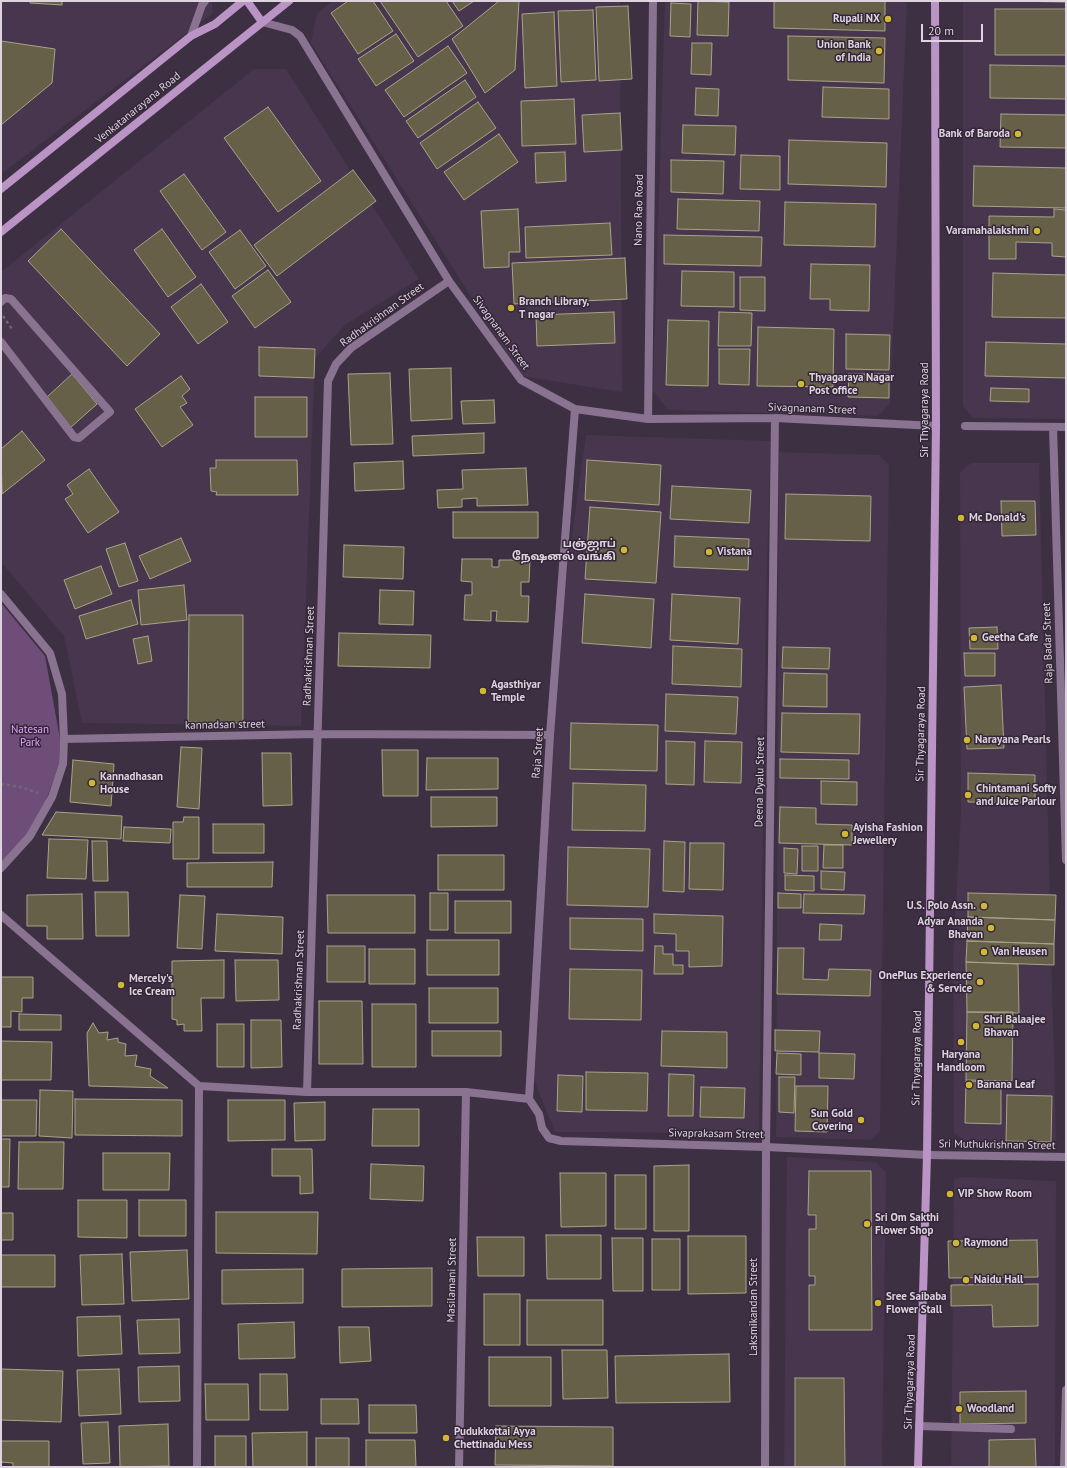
<!DOCTYPE html>
<html>
<head>
<meta charset="utf-8">
<style>
	body { margin:0 }
	#map { position:relative; width:1067px; height:1468px; overflow:hidden; background:#3e3043; font-family:"PT Sans",sans-serif }
	canvas { display:block }
	.frame { position:absolute; inset:0; border:2px solid #ddd4e0; pointer-events:none }
	.scale { position:absolute; left:921px; top:24px; width:62px; height:18px; box-sizing:border-box; border:2px solid #ddd4e0; border-top:0; padding-left:5px; font-size:12px; line-height:14px; white-space:nowrap; color:#ddd4e0; -webkit-text-stroke:3px #342638; paint-order:stroke }
</style>
</head>
<body>
<div id="map">
<canvas width="1067" height="1468"></canvas>
<div class="frame"></div>
<div class="scale">20 m</div>
</div>
<script>
const ctx = document.querySelector('canvas').getContext('2d');
ctx.lineJoin = 'round';
function fillPath(path, color) {
  ctx.fillStyle = color;
  ctx.fill(path, 'evenodd');
}
function toPath(rows) {
  const path = new Path2D();
  for (const r of rows) {
    path.moveTo(r[0], r[1]);
    for (let i = 2; i < r.length; i += 2) path.lineTo(r[i], r[i + 1]);
  }
  return path;
}
function strokePath(path, color, width, dash) {
  ctx.strokeStyle = color;
  ctx.lineWidth = width;
  ctx.lineCap = dash ? 'butt' : 'round';
  ctx.setLineDash(dash || []);
  ctx.stroke(path);
}
function label(font, color, halo, rows, align = 'center') {
  ctx.font = font + ' "PT Sans","Noto Sans Tamil",sans-serif';
  ctx.lineWidth = 3;
  ctx.setLineDash([]);
  ctx.textBaseline = 'middle';
  ctx.strokeStyle = halo;
  ctx.fillStyle = color;
  for (const [text, x, y, turn = 0] of rows) {
    ctx.save();
    ctx.translate(x, y);
    ctx.rotate((+turn || 0) * Math.PI / 180);
    ctx.textAlign = isNaN(turn) ? turn : align;
    if (halo) ctx.strokeText(text, 0, 0);
    ctx.fillText(text, 0, 0);
    ctx.restore();
  }
}
const built = toPath([
	[1,1,212,1,213,13,1,174],
	[333,1,620,1,622,392,521,376,311,43,317,13],
	[665,1,907,1,890,403,878,416,668,410,653,391],
	[963,1,1066,1,1066,419,973,418,963,406],
	[254,69,286,69,419,279,345,325,315,358,301,726,82,723,64,636,1,562,1,272],
	[586,435,771,441,766,601,759,1133,555,1132,533,1077,550,694],
	[779,452,879,455,889,465,880,1131,871,1140,776,1137],
	[971,463,1039,463,1056,1141,965,1141,954,1133,953,958,961,811,960,472],
	[787,1157,875,1162,886,1172,882,1467,784,1467],
	[963,1177,1056,1181,1055,1467,951,1467,954,1180]
]);
const green = toPath([
	[1,603,45,656,60,739,59,764,32,840,1,872]
]);
const building = toPath([
	[30,1,62,1,62,5,30,3,30,1],
	[348,1,373,1,393,31,358,54,331,13,348,1],
	[380,1,446,1,463,26,418,57,380,1],
	[452,1,474,1,459,11,452,1],
	[499,1,519,1,515,70,485,93,452,39,499,1],
	[698,1,729,2,728,36,697,35,698,1],
	[774,1,885,1,885,31,774,28,774,1],
	[1008,1,1066,1,1066,2,1008,1],
	[671,3,691,4,690,37,670,36,671,3],
	[628,6,632,79,599,81,596,7,628,6],
	[995,9,1066,9,1066,55,995,55,995,9],
	[593,10,596,80,561,82,558,11,593,10],
	[554,12,557,86,525,88,522,14,554,12],
	[396,34,414,61,376,86,358,59,396,34],
	[788,36,885,38,884,83,788,80,788,36],
	[1,41,55,49,52,83,1,125,1,41],
	[692,43,712,43,711,75,691,74,692,43],
	[448,46,467,73,404,117,385,90,448,46],
	[990,65,1066,66,1066,99,990,98,990,65],
	[465,80,476,97,418,138,406,121,465,80],
	[823,87,889,89,889,119,822,117,823,87],
	[696,88,719,89,718,116,695,115,696,88],
	[574,99,576,144,522,146,521,101,574,99],
	[478,102,496,128,437,169,420,143,478,102],
	[268,107,321,181,278,212,224,138,268,107],
	[620,113,622,150,584,152,582,115,620,113],
	[1001,114,1066,115,1066,148,1000,147,1001,114],
	[683,125,736,126,735,155,682,153,683,125],
	[499,134,518,162,464,200,444,172,499,134],
	[789,140,887,143,886,187,788,184,789,140],
	[565,152,566,181,536,183,535,153,565,152],
	[741,155,780,156,780,190,740,189,741,155],
	[671,160,724,161,723,194,671,192,671,160],
	[974,166,1066,168,1066,208,973,206,974,166],
	[353,170,376,201,277,276,254,245,353,170],
	[184,174,226,232,202,250,160,191,184,174],
	[678,199,760,201,759,231,677,229,678,199],
	[785,202,876,204,875,247,784,245,785,202],
	[518,209,520,252,509,252,509,267,484,268,481,211,518,209],
	[1054,209,1066,210,1066,257,1052,256,1052,243,1016,242,1016,259,989,259,989,216,1054,217,1054,209],
	[610,223,612,255,526,258,525,227,610,223],
	[61,229,160,334,127,366,28,261,61,229],
	[162,229,196,277,168,297,134,250,162,229],
	[240,230,266,266,235,289,209,252,240,230],
	[664,235,762,237,761,266,664,264,664,235],
	[625,258,627,299,514,304,512,263,625,258],
	[811,264,870,265,869,311,830,310,830,299,810,299,811,264],
	[268,270,291,302,255,328,232,296,268,270],
	[682,271,734,272,734,307,681,306,682,271],
	[993,273,1066,275,1066,318,992,317,993,273],
	[740,277,765,277,765,311,740,310,740,277],
	[201,284,228,322,198,344,171,307,201,284],
	[614,312,615,343,537,346,536,315,614,312],
	[719,312,752,313,751,346,718,346,719,312],
	[668,320,709,321,708,386,666,385,668,320],
	[758,327,834,329,833,387,757,386,758,327],
	[846,334,890,335,889,370,846,369,846,334],
	[986,342,1066,344,1066,378,985,376,986,342],
	[259,347,315,349,314,378,259,376,259,347],
	[719,349,750,349,749,385,719,384,719,349],
	[451,368,452,419,411,421,409,369,451,368],
	[390,373,393,444,351,445,348,374,390,373],
	[72,374,97,404,70,428,47,397,72,374],
	[849,374,889,374,889,398,848,397,849,374],
	[181,376,190,389,182,396,187,403,180,407,193,425,162,447,135,409,181,376],
	[991,388,1029,389,1029,402,990,401,991,388],
	[255,397,307,397,307,437,255,437,255,397],
	[494,400,495,423,463,424,461,401,494,400],
	[22,431,45,460,2,494,1,449,22,431],
	[484,433,484,453,413,456,412,436,484,433],
	[216,460,297,460,298,495,216,495,217,492,211,491,210,468,216,468,216,460],
	[587,460,661,465,659,505,585,500,587,460],
	[403,461,404,489,355,491,354,463,403,461],
	[526,468,528,505,477,506,477,498,462,499,462,507,438,508,437,490,463,489,462,470,526,468],
	[89,469,119,512,88,533,65,499,73,494,67,485,89,469],
	[672,486,751,490,749,523,670,519,672,486],
	[786,494,871,496,870,541,785,539,786,494],
	[1001,501,1035,501,1036,535,1002,536,1001,501],
	[590,507,661,512,656,583,585,579,590,507],
	[453,512,538,512,538,538,453,538,453,512],
	[675,536,749,539,748,570,674,567,675,536],
	[181,538,191,561,150,579,139,556,181,538],
	[125,543,138,581,119,587,106,549,125,543],
	[344,545,404,547,403,579,343,577,344,545],
	[462,559,492,559,492,567,499,567,499,560,530,560,529,582,521,582,521,596,529,596,528,622,496,621,497,611,491,611,491,621,464,620,465,595,472,595,472,582,461,581,462,559],
	[101,566,112,594,75,609,64,580,101,566],
	[184,585,187,620,141,625,138,590,184,585],
	[380,590,414,591,413,625,379,624,380,590],
	[585,594,654,599,651,648,582,643,585,594],
	[672,594,740,598,738,644,670,640,672,594],
	[131,600,138,624,86,639,79,616,131,600],
	[189,615,243,615,243,723,188,722,189,615],
	[997,627,998,649,970,649,969,628,997,627],
	[339,633,431,635,430,668,338,666,339,633],
	[148,636,152,661,138,664,133,639,148,636],
	[673,646,742,649,741,687,672,684,673,646],
	[783,647,830,648,829,669,782,668,783,647],
	[964,653,995,653,995,676,965,676,964,653],
	[784,673,827,674,827,707,783,706,784,673],
	[1001,685,1004,748,967,749,964,687,1001,685],
	[666,694,738,697,736,734,665,731,666,694],
	[782,713,860,714,859,754,781,752,782,713],
	[571,723,658,725,657,771,570,769,571,723],
	[666,741,695,742,694,785,666,784,666,741],
	[705,741,742,742,741,783,704,782,705,741],
	[181,747,202,748,199,809,177,807,181,747],
	[382,750,418,750,418,796,383,796,382,750],
	[262,753,291,753,292,805,263,806,262,753],
	[427,758,498,758,498,789,426,790,427,758],
	[780,759,849,760,849,779,780,778,780,759],
	[73,760,114,764,111,806,70,802,73,760],
	[968,773,1035,775,1035,803,968,802,968,773],
	[821,781,857,782,857,805,821,804,821,781],
	[573,783,646,785,645,831,572,830,573,783],
	[431,797,497,797,497,826,431,827,431,797],
	[780,807,816,808,816,824,852,825,852,845,779,843,780,807],
	[56,812,122,816,121,839,42,835,56,812],
	[184,817,199,817,199,859,173,859,173,822,183,822,184,817],
	[213,824,264,824,264,853,213,853,213,824],
	[124,827,171,829,170,843,123,841,124,827],
	[49,839,88,840,86,879,47,878,49,839],
	[92,841,107,841,108,881,93,881,92,841],
	[664,841,685,842,684,892,663,891,664,841],
	[690,843,724,843,723,890,689,889,690,843],
	[824,845,843,845,843,868,823,868,824,845],
	[802,846,818,846,818,871,802,871,802,846],
	[568,847,650,849,648,907,567,905,568,847],
	[784,848,798,849,797,874,784,873,784,848],
	[438,855,504,855,504,890,438,890,438,855],
	[273,862,272,887,187,887,187,863,273,862],
	[821,871,845,872,844,890,821,889,821,871],
	[785,875,814,876,814,891,785,890,785,875],
	[95,892,128,892,129,936,96,936,95,892],
	[430,893,448,893,448,930,430,930,430,893],
	[778,893,801,894,801,908,778,908,778,893],
	[968,893,1056,895,1055,920,968,917,968,893],
	[82,894,83,939,47,939,47,926,27,926,27,895,82,894],
	[804,894,865,895,864,914,803,913,804,894],
	[180,895,205,896,202,949,177,948,180,895],
	[327,895,415,895,415,933,328,933,327,895],
	[455,901,511,901,511,933,455,933,455,901],
	[217,914,283,917,282,954,215,951,217,914],
	[654,914,723,916,722,966,689,967,689,951,676,951,676,934,654,933,654,914],
	[968,917,1055,920,1054,944,967,941,968,917],
	[570,918,643,919,643,951,570,949,570,918],
	[820,924,842,925,841,940,819,940,820,924],
	[427,940,499,940,499,975,427,975,427,940],
	[967,941,1054,944,1054,965,966,962,967,941],
	[327,946,365,946,365,982,327,982,327,946],
	[655,946,663,946,663,954,673,954,673,965,683,965,683,974,654,974,655,946],
	[778,948,804,948,803,979,828,980,829,969,871,970,870,996,777,994,778,948],
	[369,949,415,949,415,984,369,984,369,949],
	[224,960,224,998,201,998,202,1031,184,1031,184,1024,177,1025,177,1020,172,1019,172,961,224,960],
	[235,960,278,960,279,1000,236,1001,235,960],
	[966,962,1018,964,1019,1013,967,1012,966,962],
	[570,969,642,970,641,1020,569,1019,570,969],
	[1,977,33,977,33,998,22,998,22,1012,11,1011,11,1027,1,1027,1,977],
	[429,988,498,988,498,1023,429,1023,429,988],
	[319,1001,362,1001,363,1064,319,1064,319,1001],
	[372,1004,416,1004,416,1067,372,1067,372,1004],
	[967,1012,1013,1012,1012,1081,966,1080,967,1012],
	[19,1014,61,1015,61,1030,19,1030,19,1014],
	[251,1020,281,1020,282,1067,251,1068,251,1020],
	[93,1023,99,1033,108,1032,107,1040,118,1038,118,1042,126,1044,125,1056,137,1055,135,1066,151,1069,150,1076,168,1088,89,1086,87,1033,93,1023],
	[217,1024,244,1024,244,1067,217,1067,217,1024],
	[775,1030,820,1031,819,1052,775,1051,775,1030],
	[432,1031,501,1031,501,1056,432,1056,432,1031],
	[662,1031,727,1032,727,1068,661,1066,662,1031],
	[1,1041,52,1042,51,1080,1,1080,1,1041],
	[777,1053,801,1054,801,1075,776,1074,777,1053],
	[819,1053,855,1054,854,1079,819,1078,819,1053],
	[586,1072,648,1073,647,1111,586,1110,586,1072],
	[669,1074,694,1075,693,1116,668,1116,669,1074],
	[558,1075,583,1076,582,1112,557,1111,558,1075],
	[779,1077,795,1077,794,1113,779,1112,779,1077],
	[966,1081,1001,1082,1001,1124,965,1123,966,1081],
	[796,1086,828,1086,827,1132,795,1131,796,1086],
	[701,1087,745,1088,744,1118,700,1117,701,1087],
	[40,1090,73,1091,72,1138,39,1136,40,1090],
	[1007,1095,1052,1096,1051,1142,1006,1141,1007,1095],
	[75,1099,182,1100,182,1136,75,1135,75,1099],
	[1,1100,37,1100,36,1136,1,1136,1,1100],
	[228,1100,285,1100,285,1140,228,1141,228,1100],
	[325,1102,325,1140,295,1141,294,1103,325,1102],
	[373,1109,419,1109,419,1146,372,1146,373,1109],
	[1,1139,10,1139,9,1187,1,1187,1,1139],
	[19,1142,64,1142,63,1189,18,1189,19,1142],
	[272,1149,312,1149,313,1193,300,1194,300,1176,272,1176,272,1149],
	[103,1153,170,1153,169,1190,103,1190,103,1153],
	[371,1164,424,1166,423,1201,370,1199,371,1164],
	[689,1165,689,1231,654,1231,654,1166,689,1165],
	[809,1171,871,1171,872,1330,809,1330,809,1285,815,1285,815,1276,809,1276,809,1229,816,1229,816,1215,808,1215,809,1171],
	[560,1173,606,1173,606,1226,561,1227,560,1173],
	[615,1175,646,1175,646,1229,615,1229,615,1175],
	[78,1200,127,1200,127,1238,78,1237,78,1200],
	[139,1200,186,1200,186,1236,139,1236,139,1200],
	[216,1212,318,1212,317,1254,216,1253,216,1212],
	[1,1213,13,1213,13,1240,1,1240,1,1213],
	[546,1235,601,1235,601,1279,547,1279,546,1235],
	[688,1236,746,1236,746,1293,688,1294,688,1236],
	[477,1237,524,1237,524,1276,478,1276,477,1237],
	[612,1238,643,1238,643,1291,613,1291,612,1238],
	[652,1239,680,1239,680,1290,652,1290,652,1239],
	[1037,1240,1038,1277,949,1278,948,1241,1037,1240],
	[187,1250,189,1299,132,1301,130,1252,187,1250],
	[122,1254,124,1304,82,1305,80,1255,122,1254],
	[1,1255,55,1255,55,1287,1,1287,1,1255],
	[432,1268,432,1306,342,1307,342,1269,432,1268],
	[303,1269,303,1303,222,1304,222,1270,303,1269],
	[1038,1284,1038,1326,993,1327,992,1305,951,1306,951,1285,1038,1284],
	[484,1294,520,1294,520,1345,484,1345,484,1294],
	[527,1300,603,1300,603,1345,527,1345,527,1300],
	[120,1316,122,1354,78,1356,77,1317,120,1316],
	[179,1319,180,1353,139,1354,137,1320,179,1319],
	[294,1322,295,1358,239,1359,238,1324,294,1322],
	[339,1327,369,1327,371,1361,340,1363,339,1327],
	[562,1350,607,1350,608,1398,563,1399,562,1350],
	[729,1354,730,1402,616,1403,615,1356,729,1354],
	[489,1357,551,1357,551,1406,489,1406,489,1357],
	[179,1366,180,1401,139,1402,138,1367,179,1366],
	[1,1369,63,1371,61,1422,1,1420,1,1369],
	[119,1369,121,1414,79,1416,77,1370,119,1369],
	[260,1374,287,1374,288,1410,260,1410,260,1374],
	[795,1378,844,1378,845,1467,795,1467,795,1378],
	[205,1384,248,1384,249,1420,206,1420,205,1384],
	[1026,1391,1026,1423,960,1424,960,1392,1026,1391],
	[321,1399,358,1399,359,1424,321,1424,321,1399],
	[369,1405,416,1405,417,1433,369,1433,369,1405],
	[108,1422,110,1463,83,1464,81,1423,108,1422],
	[168,1424,169,1466,120,1467,119,1426,168,1424],
	[496,1426,613,1427,613,1466,495,1465,496,1426],
	[307,1432,307,1467,253,1467,252,1433,307,1432],
	[215,1436,246,1436,246,1467,215,1467,215,1436],
	[316,1438,349,1438,349,1467,316,1467,316,1438],
	[1035,1439,1036,1467,989,1467,989,1440,1035,1439],
	[366,1440,415,1440,416,1467,366,1467,366,1440],
	[1,1441,49,1441,49,1467,13,1467,13,1463,2,1462,1,1467,1,1441]
]);
const path = toPath([
	[3,316,12,329],
	[1,784,21,787,38,793]
]);
const service = toPath([
	[1,302,5,298,11,299,110,412,79,438,74,437,1,342],
	[871,1152,927,1155],
	[919,1426,1011,1429]
]);
const minor = toPath([
	[262,22,292,30,300,36,449,281,521,380,575,409,648,419,775,418,936,426],
	[648,419,653,1],
	[965,426,1066,427],
	[1053,427,1066,860],
	[1,594,50,653,62,694,64,739,317,734,550,735],
	[1,868,30,836,52,797,63,764,64,739],
	[1,915,199,1086,307,1092,466,1092,529,1099],
	[307,1092,328,381,336,364,351,348,449,281],
	[529,1099,550,735,575,409],
	[529,1099,539,1114,542,1128,549,1138,561,1141,766,1147,871,1152],
	[927,1155,1066,1157],
	[197,1467,199,1086],
	[459,1467,466,1092],
	[765,1467,766,1147,775,418],
	[1064,1467,1066,1390]
]);
const tertiary = toPath([
	[191,36,202,5,205,1]
]);
const secondary = toPath([
	[247,1,262,22],
	[1,189,191,36,215,24,243,1],
	[1,232,289,1],
	[918,1467,927,1155,936,426,935,1]
]);
const markers = [
	[888,19,4,"#d0b837"],
	[879,51,4,"#d0b837"],
	[1018,134,4,"#d0b837"],
	[1037,231,4,"#d0b837"],
	[511,308,4,"#d0b837"],
	[801,384,4,"#d0b837"],
	[961,518,4,"#d0b837"],
	[624,550,4,"#d0b837"],
	[709,552,4,"#d0b837"],
	[974,638,4,"#d0b837"],
	[483,691,4,"#d0b837"],
	[967,740,4,"#d0b837"],
	[92,783,4,"#d0b837"],
	[968,795,4,"#d0b837"],
	[845,834,4,"#d0b837"],
	[984,906,4,"#d0b837"],
	[991,928,4,"#d0b837"],
	[984,952,4,"#d0b837"],
	[980,982,4,"#d0b837"],
	[121,985,4,"#d0b837"],
	[976,1026,4,"#d0b837"],
	[961,1042,4,"#d0b837"],
	[969,1085,4,"#d0b837"],
	[861,1120,4,"#d0b837"],
	[950,1194,4,"#d0b837"],
	[867,1224,4,"#d0b837"],
	[956,1243,4,"#d0b837"],
	[966,1280,4,"#d0b837"],
	[878,1303,4,"#d0b837"],
	[959,1409,4,"#d0b837"],
	[446,1438,4,"#d0b837"]
];
const poiNames = [
	["Rupali NX",880,19,"right"],
	["Union Bank",871,45,"right"],
	["of India",871,58,"right"],
	["Bank of Baroda",1010,134,"right"],
	["Varamahalakshmi",1029,231,"right"],
	["Branch Library,",519,302],
	["T nagar",519,315],
	["Thyagaraya Nagar",809,378],
	["Post office",809,391],
	["Mc Donald's",969,518],
	["பஞ்ஐாப்",616,544,"right"],
	["நேஷனல் வங்கி",616,557,"right"],
	["Vistana",717,552],
	["Geetha Cafe",982,638],
	["Agasthiyar",491,685],
	["Temple",491,698],
	["Narayana Pearls",975,740],
	["Kannadhasan",100,777],
	["House",100,790],
	["Chintamani Softy",976,789],
	["and Juice Parlour",976,802],
	["Ayisha Fashion",853,828],
	["Jewellery",853,841],
	["U.S. Polo Assn.",976,906,"right"],
	["Adyar Ananda",983,922,"right"],
	["Bhavan",983,935,"right"],
	["Van Heusen",992,952],
	["OnePlus Experience",972,976,"right"],
	["& Service",972,989,"right"],
	["Mercely's",129,979],
	["Ice Cream",129,992],
	["Shri Balaajee",984,1020],
	["Bhavan",984,1033],
	["Haryana",961,1055,"center"],
	["Handloom",961,1068,"center"],
	["Banana Leaf",977,1085],
	["Sun Gold",853,1114,"right"],
	["Covering",853,1127,"right"],
	["VIP Show Room",958,1194],
	["Sri Om Sakthi",875,1218],
	["Flower Shop",875,1231],
	["Raymond",964,1243],
	["Naidu Hall",974,1280],
	["Sree Saibaba",886,1297],
	["Flower Stall",886,1310],
	["Woodland",967,1409],
	["Pudukkottai Ayya",454,1432],
	["Chettinadu Mess",454,1445]
];
const streetNames = [
	["Venkatanarayana Road",138,108,-39],
	["Nano Rao Road",639,210,-89],
	["Radhakrishnan Street",382,315,-36],
	["Sivagnanam Street",501,333,54],
	["Sivagnanam Street",812,409,2],
	["Sir Thyagaraya Road",925,410,-90],
	["Raja Badar Street",1048,643,-92],
	["Radhakrishnan Street",309,656,-88],
	["kannadsan street",225,725,-1],
	["Sir Thyagaraya Road",921,734,-89],
	["Raja Street",538,753,-86],
	["Deena Dyalu Street",760,782,-89],
	["Radhakrishnan Street",299,980,-88],
	["Sir Thyagaraya Road",917,1058,-89],
	["Sivaprakasam Street",716,1134,1],
	["Sri Muthukrishnan Street",997,1145,1],
	["Masilamani Street",452,1280,-89],
	["Laksmikandan Street",754,1307,-90],
	["Sir Thyagaraya Road",910,1382,-88]
];
const parkNames = [
	["Natesan",30,730],
	["Park",30,743]
];
fillPath(built, '#48354e');
fillPath(green, '#6e4e79');
fillPath(building, '#656047');
strokePath(building, '#a8a388', 1);
strokePath(path, '#726576', 2.5, [3, 3]);
strokePath(service, '#8a7391', 8);
strokePath(minor, '#8a7391', 8);
strokePath(tertiary, '#8a7391', 8);
strokePath(secondary, '#b994c5', 8);
for (const [x, y, r, color] of markers) {
  const dot = new Path2D();
  dot.arc(x, y, r, 0, 2 * Math.PI);
  ctx.fillStyle = color;
  ctx.fill(dot);
  strokePath(dot, '#342638', 1.5);
}
label('bold 11px', '#ddd4e0', '#342638', poiNames, 'left');
label('11px', '#ddd4e0', '#342638', streetNames);
label('11px', '#e7a0fe', '#342638', parkNames);
</script>
</body>
</html>
